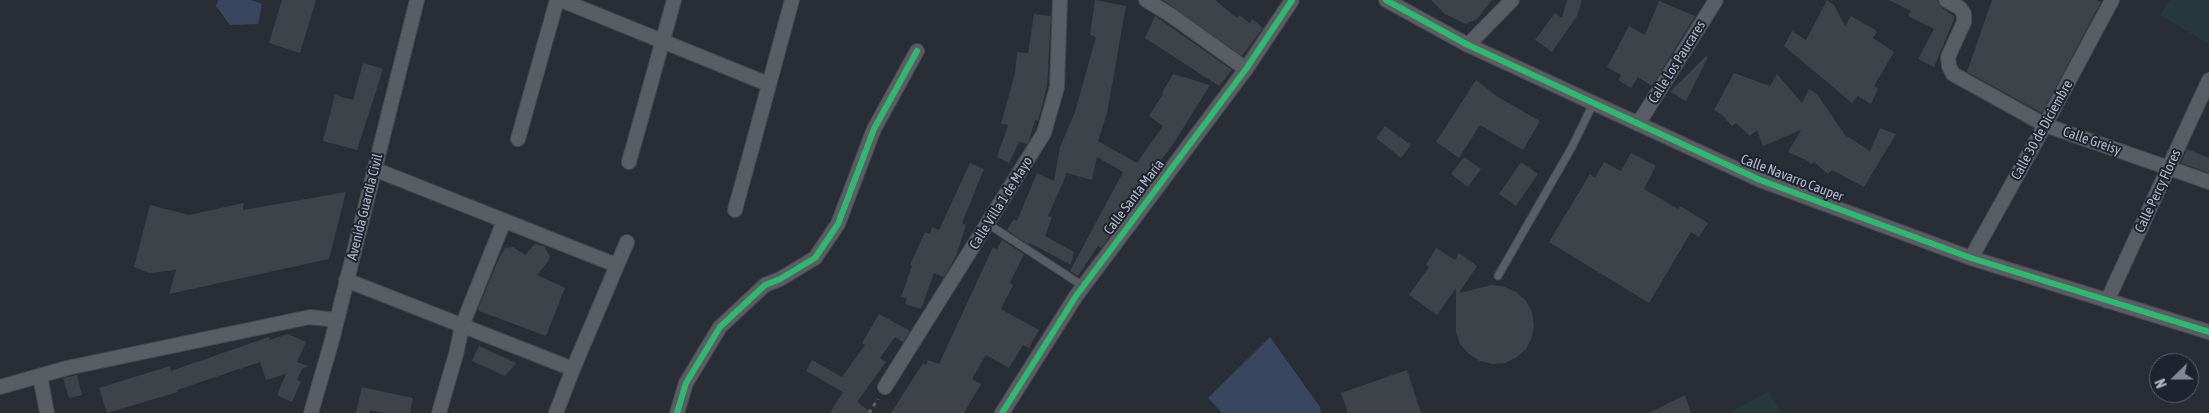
<!DOCTYPE html>
<html>
<head>
<meta charset="utf-8">
<style>
	body { margin:0 }
	#map { position:relative; width:2209px; height:413px; overflow:hidden; background:#292e36; font-family:"Asap Condensed",sans-serif }
	canvas { display:block }
	.north { position:absolute; left:2149px; top:353px; width:50px; height:50px; box-sizing:border-box; background:#1d2430; border:1px solid #59606c; border-radius:50%; rotate:248deg; font-size:14px; font-weight:700; line-height:20px; text-align:center; color:#b3bac7 }
	.north::after { content:''; display:block; margin:auto; width:18px; height:22px; background:#838994; clip-path:polygon(50% 0,100% 100%,50% 72%,0 100%) }
</style>
</head>
<body>
<div id="map">
<canvas width="2209" height="413"></canvas>
<div class="north">N</div>
</div>
<script>
const ctx = document.querySelector('canvas').getContext('2d');
ctx.lineJoin = 'round';
function fillPath(path, color) {
  ctx.fillStyle = color;
  ctx.fill(path, 'evenodd');
}
function toPath(rows) {
  const path = new Path2D();
  for (const r of rows) {
    path.moveTo(r[0], r[1]);
    for (let i = 2; i < r.length; i += 2) path.lineTo(r[i], r[i + 1]);
  }
  return path;
}
function strokePath(path, color, width, dash) {
  ctx.strokeStyle = color;
  ctx.lineWidth = width;
  ctx.lineCap = dash ? 'butt' : 'round';
  ctx.setLineDash(dash || []);
  ctx.stroke(path);
}
function label(font, color, halo, rows, align = 'center') {
  ctx.font = font + ' "Asap Condensed",sans-serif';
  ctx.lineWidth = 4;
  ctx.setLineDash([]);
  ctx.textBaseline = 'middle';
  ctx.strokeStyle = halo;
  ctx.fillStyle = color;
  for (const [text, x, y, turn = 0] of rows) {
    ctx.save();
    ctx.translate(x, y);
    ctx.rotate((+turn || 0) * Math.PI / 180);
    ctx.textAlign = isNaN(turn) ? turn : align;
    if (halo) ctx.strokeText(text, 0, 0);
    ctx.fillText(text, 0, 0);
    ctx.restore();
  }
}
const green = toPath([
	[2170,0,2209,0,2209,44,2160,15],
	[1769,391,1781,413,1729,413]
]);
const water = toPath([
	[218,0,251,0,262,4,258,24,230,25,216,6],
	[1270,337,1320,407,1321,413,1222,413,1208,398]
]);
const building = toPath([
	[282,0,316,0,300,53,269,43],
	[1095,0,1126,6,1107,113,1098,141,1137,163,1163,126,1149,116,1163,94,1162,93,1173,74,1210,85,1172,146,1153,170,1150,168,1124,216,1101,248,1098,246,1078,276,1070,271,1123,172,1097,157,1092,180,1067,173,1048,216,1052,217,1045,236,1074,252,1071,265,1030,243,1029,245,1007,230,1014,219,1017,221,1037,173,1054,181,1060,147,1075,112,1096,37,1090,35],
	[1163,0,1215,0,1237,18,1239,15,1250,23,1252,19,1263,28,1242,56],
	[1431,0,1492,0,1477,19,1466,24,1445,14],
	[1567,0,1582,0,1577,16,1552,52,1535,40,1555,13,1562,18],
	[1827,0,1834,5,1845,26,1851,16,1877,31,1873,38,1894,52,1874,86,1878,89,1871,104,1858,96,1852,103,1784,46,1792,31,1806,40],
	[1889,0,1937,0,1941,7,1955,17,1934,67,1918,59,1934,29,1908,16,1911,11],
	[1992,0,2096,0,2101,2,2042,113,1967,72],
	[1659,1,1695,16,1652,86,1638,77,1631,88,1618,80,1621,75,1607,67,1629,26,1645,35],
	[1034,14,1051,16,1047,86,1038,121,1035,120,1029,141,1027,144,1019,142,1009,163,997,157,1008,125,1001,124,1015,73,1017,52,1028,53],
	[1155,16,1232,70,1219,86,1145,38],
	[1706,56,1708,57,1686,101,1670,92],
	[363,63,383,69,357,150,323,141,335,95,353,100],
	[1734,73,1770,86,1777,74,1802,103,1809,89,1817,94,1845,135,1870,151,1880,128,1896,134,1864,187,1832,170,1828,174,1814,162,1811,164,1806,160,1788,152,1801,130,1763,146,1757,130,1750,136,1736,123,1732,126,1722,115,1714,110],
	[1476,80,1498,97,1540,121,1523,150,1480,125,1459,158,1436,142],
	[1385,126,1411,145,1401,158,1376,138],
	[2187,149,2209,158,2209,173,2181,163],
	[1631,153,1656,166,1644,189,1678,209,1680,206,1708,223,1699,237,1691,232,1649,303,1549,242,1590,174,1595,178,1604,162,1621,171],
	[1464,157,1481,169,1468,187,1451,174],
	[1521,162,1538,174,1516,206,1499,194],
	[970,163,984,169,962,223,966,225,956,256,944,277,934,273,921,309,905,304,907,298,901,297,912,266,910,265,925,232,930,234,932,227,939,230],
	[346,192,329,259,169,294,176,270,149,273,134,267,150,205,189,215,244,203,243,210],
	[1002,240,1024,254,1010,283,1013,285,1001,309,1039,330,1029,348,1023,345,1009,368,986,355,972,379,981,384,964,413,891,413,923,363,926,365,928,360,939,364,993,247,997,249],
	[535,244,544,246,550,256,549,260,537,275,565,288,546,336,479,311,478,309,499,258,505,248,513,247,525,255],
	[1436,248,1455,260,1459,253,1477,266,1459,293,1492,285,1505,287,1516,292,1526,301,1532,312,1534,325,1532,337,1526,349,1517,357,1505,363,1492,364,1480,361,1469,354,1460,344,1456,332,1456,288,1437,315,1409,295,1429,267,1426,265],
	[879,314,910,331,903,342,895,337,880,358,886,362,857,402,872,413,830,413,843,392,806,371,812,360,842,377,865,345,862,343],
	[288,334,306,342,297,362,308,366,302,369,297,380,301,382,292,402,277,395,286,374,266,380,260,362,177,390,178,392,107,413,99,388,170,366,171,371,269,337,270,340],
	[479,346,516,363,505,376,472,361],
	[1407,370,1421,413,1348,413,1341,393],
	[77,375,82,395,69,398,63,378],
	[362,387,413,398,410,413,385,413,370,410,369,413,356,413],
	[1685,395,1691,413,1649,413]
]);
const path = toPath([
	[869,413,878,399]
]);
const service = toPath([
	[988,224,1083,286],
	[1498,276,1572,147,1593,104]
]);
const minor = toPath([
	[561,0,768,84],
	[1146,0,1172,16,1246,69],
	[1386,0,1468,45,1760,180,1971,258,2209,332],
	[1946,0,1960,8,1964,14,1964,22,1948,57,1949,66,1953,74,2045,125,2209,182],
	[1468,45,1512,0],
	[1638,124,1716,0],
	[518,139,557,0],
	[629,162,674,0],
	[374,169,616,265],
	[735,210,792,0],
	[1971,258,2045,125,2112,0],
	[346,280,573,369],
	[2107,301,2209,80],
	[40,376,47,413],
	[0,387,67,368,310,317,336,320],
	[885,387,1044,133,1057,87,1060,0],
	[311,413,332,340,417,0],
	[439,413,456,354,462,326,504,221],
	[556,413,573,369,627,242],
	[677,413,686,383,720,327,765,285,780,279,815,258,838,224,874,129,917,51],
	[1002,413,1076,296,1246,69,1292,0]
]);
const cycleway = toPath([
	[1386,0,1468,45,1760,180,1971,258,2209,332],
	[677,413,686,383,720,327,765,285,780,279,815,258,838,224,874,129,917,51],
	[1002,413,1076,296,1246,69,1292,0]
]);
const streetNames = [
	["Calle Los Paucares",1677,62,-58],
	["Calle 30 de Diciembre",2042,130,-61],
	["Calle Greisy",2092,141,19],
	["Calle Navarro Cauper",1792,178,21],
	["Calle Percy Flores",2158,191,-65],
	["Calle Santa María",1134,197,-53],
	["Calle Villa 1 de Mayo",1001,203,-58],
	["Avenida Guardia Civil",365,207,-76]
];
fillPath(green, '#26383b');
fillPath(water, '#38475f');
fillPath(building, '#3e434a');
strokePath(service, '#45494f', 9);
strokePath(minor, '#45494f', 16);
strokePath(path, '#5d6167', 3, [4, 4]);
strokePath(service, '#595d64', 7);
strokePath(minor, '#595d64', 14);
strokePath(cycleway, '#33b770', 6);
label('14px', '#b3bac7', '#1d2430', streetNames);
</script>
</body>
</html>
